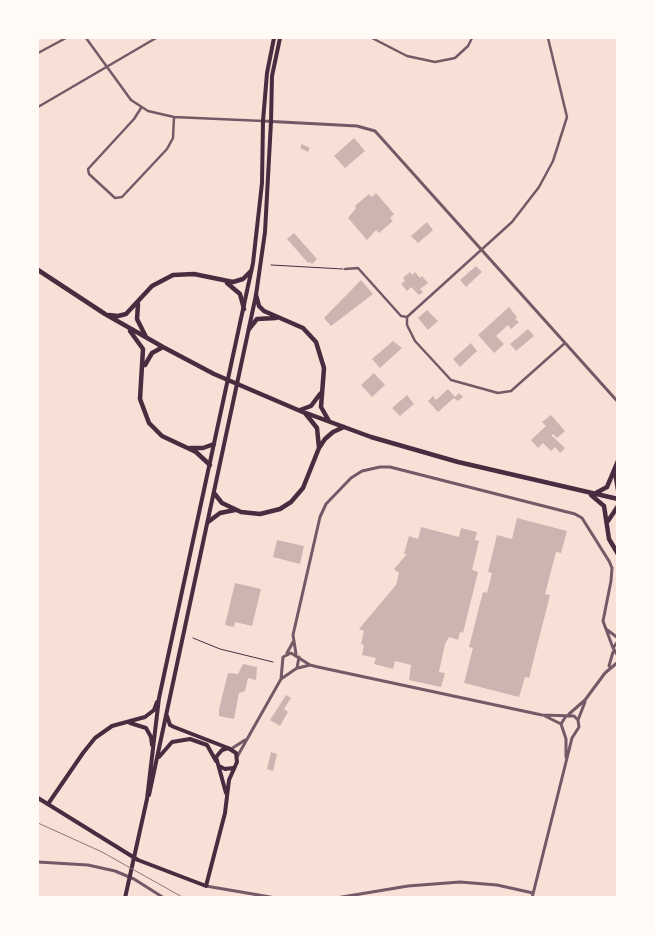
<!DOCTYPE html>
<html>
<head>
<meta charset="utf-8">
<style>
	body { margin:0 }
	#map { position:relative; width:655px; height:935px; overflow:hidden; background:#f7e1d7; font-family:Merriweather,serif }
	canvas { display:block }
	.frame { position:absolute; inset:0; border:39px solid #fffaf5; pointer-events:none }
</style>
</head>
<body>
<div id="map">
<canvas width="655" height="935"></canvas>
<div class="frame"></div>
</div>
<script>
const ctx = document.querySelector('canvas').getContext('2d');
ctx.lineJoin = 'round';
function fillPath(path, color) {
  ctx.fillStyle = color;
  ctx.fill(path, 'evenodd');
}
function toPath(rows) {
  const path = new Path2D();
  for (const r of rows) {
    path.moveTo(r[0], r[1]);
    for (let i = 2; i < r.length; i += 2) path.lineTo(r[i], r[i + 1]);
  }
  return path;
}
function strokePath(path, color, width, dash) {
  ctx.strokeStyle = color;
  ctx.lineWidth = width;
  ctx.lineCap = dash ? 'butt' : 'round';
  ctx.setLineDash(dash || []);
  ctx.stroke(path);
}
const building = toPath([
	[354,138,365,151,345,168,334,156],
	[302,144,310,148,308,152,300,148],
	[376,193,394,214,390,218,393,221,379,233,376,230,367,240,348,218,356,208,355,206,369,194,372,197],
	[427,222,433,230,418,243,411,236],
	[294,233,317,259,312,264,310,262,308,263,287,239],
	[476,266,482,272,466,287,460,280],
	[410,272,412,275,415,272,420,278,422,276,428,283,420,289,423,292,419,295,411,287,407,291,401,284,405,281,403,278],
	[361,280,373,294,331,326,324,318],
	[509,307,517,317,515,319,519,322,511,329,508,325,496,336,504,344,494,353,478,335],
	[427,310,438,321,428,330,418,318],
	[528,329,534,336,516,351,510,344],
	[393,341,402,348,380,368,372,359],
	[471,343,477,351,460,367,453,359],
	[374,373,385,385,372,397,361,385],
	[448,389,455,397,459,393,463,397,458,401,454,398,438,412,428,401,433,396,436,400],
	[407,395,414,404,400,416,392,408],
	[551,415,565,431,557,438,553,434,551,435,565,448,560,453,555,447,551,451,543,443,538,448,531,440,546,426,542,422],
	[517,518,567,531,561,553,556,552,545,594,550,595,529,678,525,677,519,697,464,683,473,648,469,647,483,592,487,593,492,573,488,572,497,535,512,539],
	[421,527,459,537,461,528,477,532,475,540,479,541,472,570,478,572,463,633,460,632,458,640,449,637,445,644,439,672,445,673,441,687,409,680,411,665,395,661,393,669,374,664,376,658,362,655,364,645,361,644,364,631,359,629,396,585,399,573,394,569,407,554,404,554,409,536,418,539],
	[277,540,304,546,300,564,273,557],
	[235,583,261,589,252,626,235,622,234,627,225,625],
	[243,664,257,667,256,680,248,678,245,691,239,693,234,719,219,716,219,709,228,673,238,674],
	[286,695,291,698,284,709,288,712,280,726,270,720],
	[271,752,277,754,273,771,267,769]
]);
const path = toPath([
	[271,265,343,269],
	[193,638,220,649,273,662]
]);
const minor = toPath([
	[86,38,131,100,148,111,174,117,263,121],
	[372,38,407,56,435,62,455,58,468,46,472,38],
	[548,38,567,117,553,161,539,187,512,222,407,317,407,325,415,341,451,380,498,393,511,391,565,343],
	[38,53,66,38],
	[38,107,156,38],
	[141,108,134,119,88,169,89,174,115,198,122,197,167,149,173,138,174,117],
	[345,269,358,268,401,316,407,317]
]);
const tertiary = toPath([
	[263,121,357,126,375,131,618,402],
	[606,629,618,638],
	[618,641,613,648,618,656],
	[287,653,293,642],
	[296,654,293,635,320,517,326,504,351,478,362,471,380,467,390,467,575,514,582,518,609,561,612,568,611,581,603,621,613,648],
	[609,666,613,652],
	[298,668,310,665],
	[281,679,297,668,299,657],
	[569,714,585,700,605,673,618,662],
	[545,716,561,724],
	[566,716,561,724,566,739,566,757],
	[578,720,585,702],
	[231,749,245,740],
	[237,757,281,679,283,657,291,653,310,665,318,667,542,715,574,716,578,720,579,727,572,738,532,898],
	[38,862,88,865,115,871,134,879,164,898],
	[206,886,276,898],
	[336,898,408,886,460,882,497,885,533,893]
]);
const secondary = toPath([
	[263,121,267,73,274,38],
	[271,122,272,76,280,38],
	[219,766,225,769,233,768],
	[38,798,138,860,206,886,225,813,229,780,237,762,236,753,228,748,222,750,216,757,226,793]
]);
const primary = toPath([
	[167,716,170,725,174,727,228,748],
	[130,723,146,728,151,737,152,745],
	[159,757,172,742,190,739,207,745,216,761],
	[149,795,256,295,265,232,271,122],
	[48,804,83,753,95,738,112,726,145,717,154,710,157,702],
	[125,898,147,799,159,698,253,263,262,183,263,121]
]);
const trunk = toPath([
	[38,270,105,314,163,347,214,374,305,413,317,428,319,448],
	[227,283,240,294,244,309],
	[256,295,259,306,264,311,303,328,316,342,324,368,321,407,329,421],
	[138,304,137,319,146,337],
	[109,315,118,316,126,314,152,286,173,275,194,274,233,282,243,279,251,271],
	[249,329,257,319,276,318],
	[130,331,143,349,140,399,149,423,162,436,196,452,210,465],
	[145,365,152,353,163,347],
	[300,410,311,406,320,394],
	[306,413,371,437,458,462,618,499],
	[190,448,203,448,214,444],
	[615,472,618,490],
	[214,493,222,503,241,512,260,514,280,509,291,502,303,488,319,448,325,439,333,432,344,427],
	[594,494,607,487,618,461],
	[591,495,604,506,609,539,618,554],
	[608,521,618,506],
	[208,522,220,513,235,510]
]);
const rail = toPath([
	[38,823,102,852,184,898]
]);
fillPath(building, '#ccb4b1');
strokePath(path, '#4a2c40', 1);
strokePath(minor, '#755966', 2.5);
strokePath(tertiary, '#755966', 3);
strokePath(secondary, '#4a2c40', 4);
strokePath(primary, '#4a2c40', 4);
strokePath(trunk, '#4a2c40', 4.5);
strokePath(rail, '#8f747c', 1);
</script>
</body>
</html>
